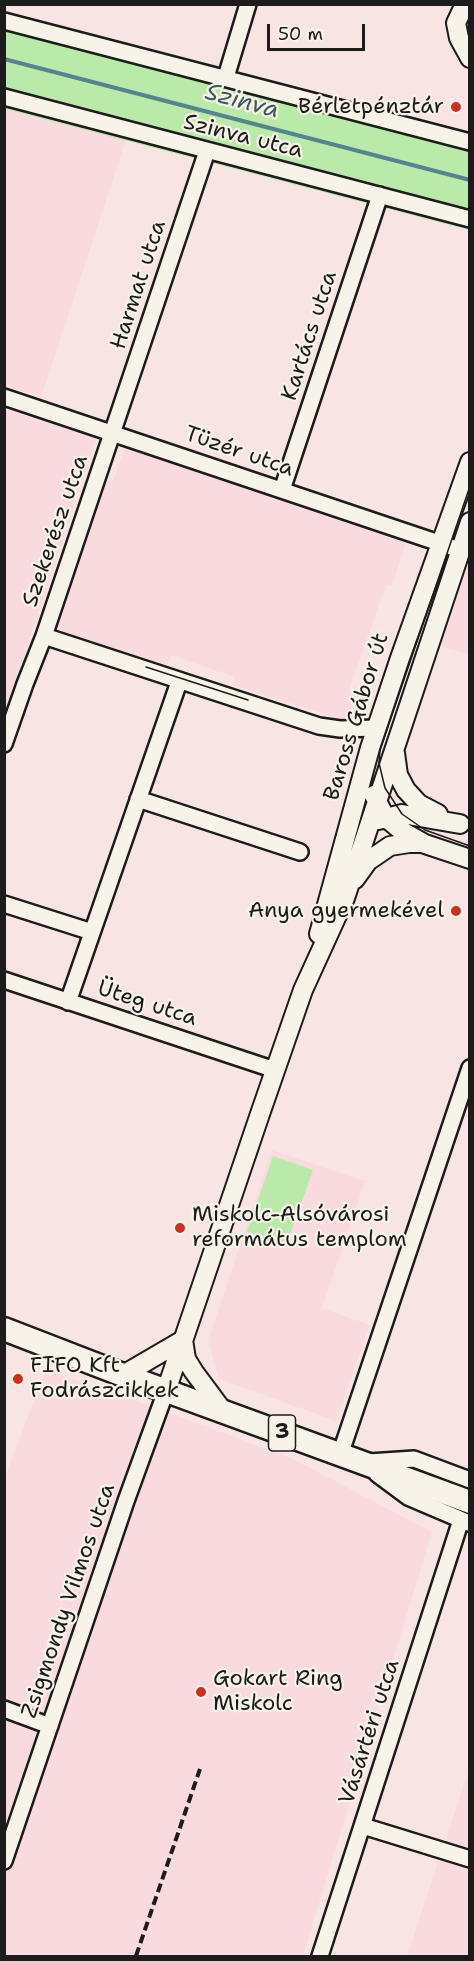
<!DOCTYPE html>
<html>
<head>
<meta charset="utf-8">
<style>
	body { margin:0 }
	#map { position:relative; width:474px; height:1961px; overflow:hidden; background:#f8e5e3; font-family:"Shantell Sans",sans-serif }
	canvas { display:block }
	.frame { position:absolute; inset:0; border:6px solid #1c1c1c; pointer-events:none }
	.scale { position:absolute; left:267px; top:24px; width:98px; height:27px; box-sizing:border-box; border:3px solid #1c1c1c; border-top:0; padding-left:8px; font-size:18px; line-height:21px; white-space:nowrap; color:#1c1c1c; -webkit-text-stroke:4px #f7f3e8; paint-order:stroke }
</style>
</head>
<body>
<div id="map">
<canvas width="474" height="1961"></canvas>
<div class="frame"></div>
<div class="scale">50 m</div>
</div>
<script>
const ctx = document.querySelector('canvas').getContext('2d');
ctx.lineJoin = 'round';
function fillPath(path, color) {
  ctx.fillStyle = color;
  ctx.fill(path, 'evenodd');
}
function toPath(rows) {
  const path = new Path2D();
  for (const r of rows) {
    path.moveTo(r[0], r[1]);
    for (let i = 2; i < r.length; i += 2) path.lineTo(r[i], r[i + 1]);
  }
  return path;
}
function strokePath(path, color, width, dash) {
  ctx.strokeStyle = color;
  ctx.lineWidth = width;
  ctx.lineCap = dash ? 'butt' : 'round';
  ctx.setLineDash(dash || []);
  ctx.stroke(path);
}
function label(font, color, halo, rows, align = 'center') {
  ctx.font = font + ' "Shantell Sans",sans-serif';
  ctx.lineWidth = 4.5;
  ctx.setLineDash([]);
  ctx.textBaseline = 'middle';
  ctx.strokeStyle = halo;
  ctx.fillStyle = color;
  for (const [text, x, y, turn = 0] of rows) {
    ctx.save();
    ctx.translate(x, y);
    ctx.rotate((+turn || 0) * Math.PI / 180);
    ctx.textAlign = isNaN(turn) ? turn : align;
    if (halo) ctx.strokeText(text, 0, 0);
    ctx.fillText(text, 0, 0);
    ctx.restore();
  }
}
const built = toPath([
	[4,109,126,140,41,398,5,385],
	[5,409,96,439,5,714,4,409],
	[125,448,406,542,392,586,386,585,349,690,356,693,346,721,233,685,235,677,171,655,165,670,55,633,104,479,113,481],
	[469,523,469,654,439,646,460,550],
	[272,1150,365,1181,322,1308,370,1325,336,1421,219,1379,208,1341],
	[46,1370,159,1409,291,1458,432,1532,303,1956,5,1956,4,1917,7,1911,4,1910,4,1479],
	[469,1769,469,1956,407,1956]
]);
const green = toPath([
	[4,28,469,149,469,230,5,109],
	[273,1156,313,1170,286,1246,247,1232]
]);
const stream = toPath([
	[4,59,470,180]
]);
const minor = toPath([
	[4,21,470,142],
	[226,77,248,4],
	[4,97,470,219],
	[4,397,460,550],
	[282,490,380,195],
	[44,636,319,726,340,729,377,728],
	[4,744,25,684,44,636,207,151],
	[138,799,300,852],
	[4,904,92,932],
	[4,980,275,1070],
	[68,1002,179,682],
	[340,1455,470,1068],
	[369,1462,414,1459,470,1480],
	[377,1474,408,1497,469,1523],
	[4,1709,50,1726],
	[363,1826,470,1859],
	[4,1861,126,1501,166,1391],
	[320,1956,461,1520]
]);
const tertiary = toPath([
	[465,4,456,23,459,38,470,58],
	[395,753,398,775,406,790,419,804,438,814],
	[374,795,385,817,402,831,425,844,470,859],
	[378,820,402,814,460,824],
	[355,879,368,861,390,846,409,843,421,843],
	[319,934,370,748,400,658,470,462],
	[183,1340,186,1359,194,1372,223,1411],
	[123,1375,183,1340],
	[166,1391,260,1114,303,990,345,898,470,522]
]);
const primary = toPath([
	[4,1329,123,1375,470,1502]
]);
const tram = toPath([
	[470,486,380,750,379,763,385,788,402,814,425,830,470,846],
	[146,667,248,700]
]);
const rail = toPath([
	[136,1956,200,1769]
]);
const markers = [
	[456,107,6,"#c8321e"],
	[456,911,6,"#c8321e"],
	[180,1228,6,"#c8321e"],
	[18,1379,6,"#c8321e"],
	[201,1692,6,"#c8321e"]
];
const shields = [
	[282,1433,27]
];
const shieldNames = [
	["3",282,1433]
];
const poiNames = [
	["Bérletpénztár",444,107,"right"],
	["Anya gyermekével",444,911,"right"],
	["Miskolc-Alsóvárosi",192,1215],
	["református templom",192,1240],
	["FIFO Kft",30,1366],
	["Fodrászcikkek",30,1391],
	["Gokart Ring",213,1679],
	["Miskolc",213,1704]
];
const streetNames = [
	["Szinva utca",243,137,14],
	["Harmat utca",139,285,-72],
	["Kartács utca",310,336,-72],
	["Tüzér utca",239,452,19],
	["Szekerész utca",56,531,-71],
	["Baross Gábor út",357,717,-73],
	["Üteg utca",147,1004,18],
	["Zsigmondy Vilmos utca",69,1601,-71],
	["Vásártéri utca",370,1732,-72]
];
const waterNames = [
	["Szinva",242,102,15]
];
fillPath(built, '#f9dbdf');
fillPath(green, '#baeaa9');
strokePath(stream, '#56848e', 4);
strokePath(minor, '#1c1c1c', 20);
strokePath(tertiary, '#1c1c1c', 22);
strokePath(primary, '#1c1c1c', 27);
strokePath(minor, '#f7f3e8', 15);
strokePath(tertiary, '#f7f3e8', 18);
strokePath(primary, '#f7f3e8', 22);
strokePath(tram, '#1c1c1c', 1.5);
strokePath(rail, '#1c1c1c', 4, [9, 4.5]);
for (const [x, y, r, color] of markers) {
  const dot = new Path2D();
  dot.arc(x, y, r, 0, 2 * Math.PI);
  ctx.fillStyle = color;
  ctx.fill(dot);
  strokePath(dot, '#f7f3e8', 2);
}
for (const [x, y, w] of shields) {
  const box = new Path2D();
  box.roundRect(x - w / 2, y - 18, w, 36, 4.5);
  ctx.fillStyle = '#f7f3e8';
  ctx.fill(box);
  strokePath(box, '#1c1c1c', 1.5);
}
label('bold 21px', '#1c1c1c', null, shieldNames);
label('22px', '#1c1c1c', '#f7f3e8', poiNames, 'left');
label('22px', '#1c1c1c', '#f7f3e8', streetNames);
label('italic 24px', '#3e595e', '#f7f3e8', waterNames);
</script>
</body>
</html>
